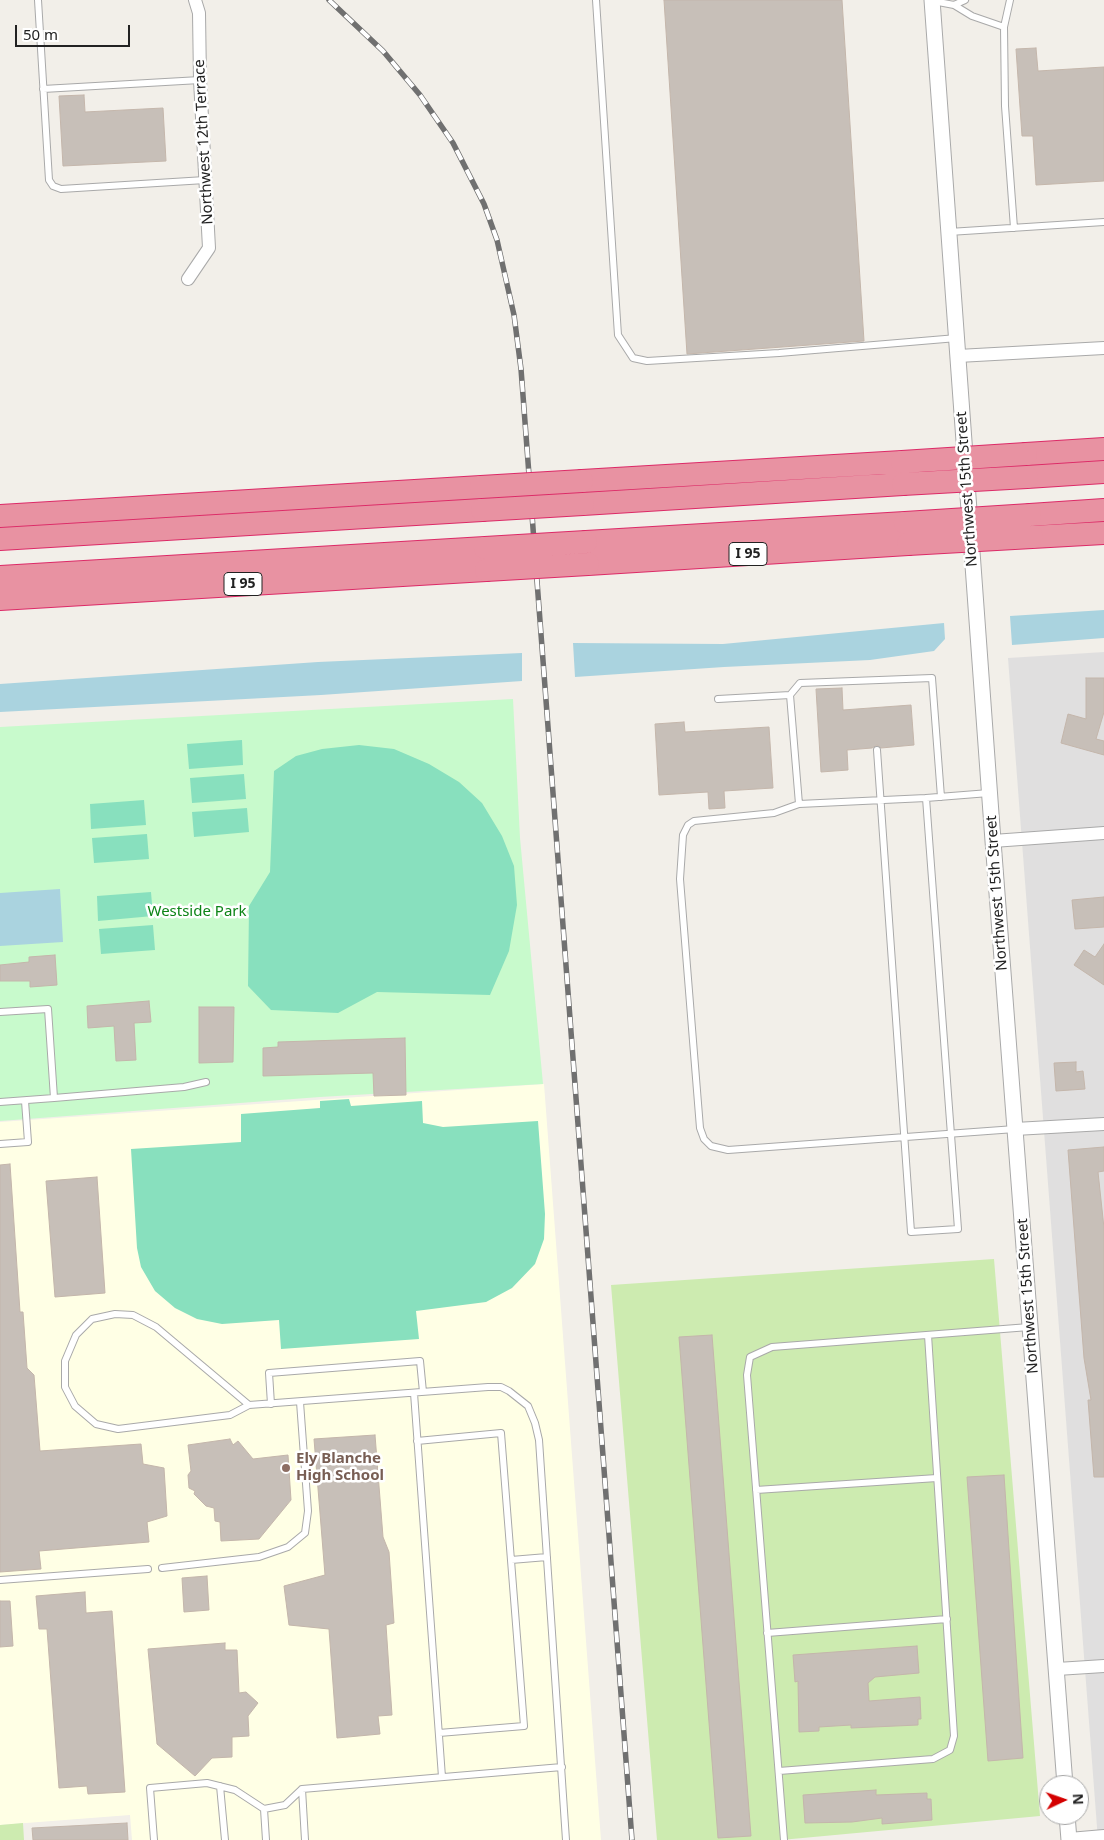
<!DOCTYPE html>
<html>
<head>
<meta charset="utf-8">
<style>
	body { margin:0 }
	#map { position:relative; width:1104px; height:1840px; overflow:hidden; background:#f2efe9; font-family:"Noto Sans",sans-serif }
	canvas { display:block }
	.north { position:absolute; left:1039px; top:1775px; width:50px; height:50px; box-sizing:border-box; background:#fff; border:1px solid #a7a7a7; border-radius:50%; rotate:87deg; font-size:14px; font-weight:700; line-height:20px; text-align:center; color:#222 }
	.north::after { content:''; display:block; margin:auto; width:18px; height:22px; background:#d40000; clip-path:polygon(50% 0,100% 100%,50% 72%,0 100%) }
	.scale { position:absolute; left:15px; top:25px; width:115px; height:22px; box-sizing:border-box; border:2px solid #222; border-top:0; padding-left:6px; font-size:15px; line-height:18px; white-space:nowrap; color:#222; -webkit-text-stroke:4px #fff; paint-order:stroke }
</style>
</head>
<body>
<div id="map">
<canvas width="1104" height="1840"></canvas>
<div class="north">N</div>
<div class="scale">50 m</div>
</div>
<script>
const ctx = document.querySelector('canvas').getContext('2d');
ctx.lineJoin = 'round';
function fillPath(path, color) {
  ctx.fillStyle = color;
  ctx.fill(path, 'evenodd');
}
function toPath(rows) {
  const path = new Path2D();
  for (const r of rows) {
    path.moveTo(r[0], r[1]);
    for (let i = 2; i < r.length; i += 2) path.lineTo(r[i], r[i + 1]);
  }
  return path;
}
function strokePath(path, color, width, dash) {
  ctx.strokeStyle = color;
  ctx.lineWidth = width;
  ctx.lineCap = dash ? 'butt' : 'round';
  ctx.setLineDash(dash || []);
  ctx.stroke(path);
}
function label(font, color, halo, rows, align = 'center') {
  ctx.font = font + ' "Noto Sans",sans-serif';
  ctx.lineWidth = 5;
  ctx.setLineDash([]);
  ctx.textBaseline = 'middle';
  ctx.strokeStyle = halo;
  ctx.fillStyle = color;
  for (const [text, x, y, turn = 0] of rows) {
    ctx.save();
    ctx.translate(x, y);
    ctx.rotate((+turn || 0) * Math.PI / 180);
    ctx.textAlign = isNaN(turn) ? turn : align;
    if (halo) ctx.strokeText(text, 0, 0);
    ctx.fillText(text, 0, 0);
    ctx.restore();
  }
}
const residential = toPath([
	[1104,652,1104,1840,1098,1840,1008,658]
]);
const education = toPath([
	[544,1084,601,1840,132,1840,130,1815,0,1825,0,1122]
]);
const grass = toPath([
	[994,1259,1040,1816,781,1840,657,1840,611,1285],
	[23,1823,24,1840,0,1840,0,1825]
]);
const park = toPath([
	[513,699,520,838,543,1084,320,1097,0,1121,0,727]
]);
const pitch = toPath([
	[242,740,243,765,189,769,187,744],
	[359,745,394,749,429,764,459,782,482,803,502,836,514,866,517,905,509,951,490,995,377,992,338,1013,271,1010,248,986,249,906,270,872,274,771,296,756,322,749],
	[244,774,246,799,192,803,190,778],
	[144,800,146,825,91,829,90,804],
	[247,808,249,832,194,837,192,812],
	[147,834,149,859,94,863,92,838],
	[151,892,153,916,98,921,97,896],
	[153,925,155,950,101,954,99,929],
	[349,1099,351,1106,422,1101,423,1123,443,1127,538,1121,545,1214,544,1239,535,1264,512,1288,486,1302,416,1311,419,1339,281,1349,279,1320,222,1324,197,1319,175,1308,155,1291,141,1267,137,1248,131,1149,241,1142,241,1114,320,1108,320,1101]
]);
const water = toPath([
	[1104,610,1104,638,1012,645,1010,616],
	[944,623,945,639,934,651,870,660,724,667,575,677,573,643,723,644],
	[522,653,522,681,321,695,0,712,0,684,318,662],
	[60,889,63,942,0,946,0,893]
]);
const building = toPath([
	[664,0,842,0,864,341,687,354,664,0],
	[1036,48,1038,71,1104,67,1104,181,1036,185,1033,136,1022,136,1016,49,1036,48],
	[84,95,85,112,163,108,166,161,63,166,59,96,84,95],
	[1086,678,1104,678,1104,712,1096,739,1104,741,1104,755,1061,743,1068,714,1086,719,1086,678],
	[842,688,843,710,911,705,914,745,881,748,877,745,872,748,847,750,848,770,821,772,816,689,842,688],
	[684,722,685,732,769,727,773,788,724,791,725,808,709,809,708,792,659,795,655,724,684,722],
	[1104,897,1104,927,1075,929,1072,900,1104,897],
	[1104,944,1104,985,1074,965,1084,950,1095,957,1104,944],
	[55,955,57,985,30,987,30,981,0,981,0,965,29,962,29,957,55,955],
	[149,1001,151,1022,134,1023,136,1060,116,1061,114,1026,88,1028,87,1006,149,1001],
	[199,1007,234,1007,233,1062,199,1063,199,1007],
	[405,1038,406,1095,374,1096,373,1073,263,1076,263,1048,278,1047,278,1042,405,1038],
	[1076,1062,1076,1072,1083,1071,1085,1089,1056,1091,1054,1063,1076,1062],
	[1104,1147,1104,1171,1098,1172,1104,1228,1104,1477,1094,1477,1088,1400,1091,1400,1084,1358,1068,1150,1104,1147],
	[10,1164,20,1312,23,1312,27,1368,34,1375,40,1451,141,1444,143,1464,164,1468,167,1516,147,1522,149,1542,39,1551,41,1569,0,1572,0,1165,10,1164],
	[97,1177,105,1293,55,1297,46,1181,97,1177],
	[712,1335,751,1836,718,1838,679,1337,712,1335],
	[375,1435,383,1537,389,1552,394,1623,386,1625,392,1715,378,1716,380,1734,337,1738,329,1629,289,1625,284,1586,325,1575,314,1439,375,1435],
	[230,1439,233,1445,238,1441,253,1459,288,1455,291,1500,259,1539,221,1541,220,1522,215,1521,214,1508,206,1506,194,1494,195,1491,189,1488,188,1475,191,1471,188,1445,230,1439],
	[1004,1475,1023,1758,988,1761,967,1477,1004,1475],
	[207,1576,209,1610,184,1612,182,1578,207,1576],
	[85,1592,86,1613,112,1611,125,1792,88,1794,87,1786,59,1788,47,1629,39,1629,36,1596,85,1592],
	[0,1601,10,1601,13,1646,0,1647,0,1601],
	[225,1643,225,1650,237,1650,239,1693,246,1692,258,1703,248,1716,249,1736,232,1737,232,1757,212,1758,195,1776,157,1744,148,1649,225,1643],
	[917,1646,919,1673,875,1677,868,1683,869,1701,920,1697,921,1719,918,1719,918,1725,851,1728,851,1725,819,1727,819,1731,799,1732,798,1681,795,1682,793,1655,917,1646],
	[876,1790,876,1795,927,1793,927,1799,931,1799,932,1820,882,1824,882,1818,852,1822,805,1823,803,1795,876,1790],
	[127,1823,128,1840,33,1840,32,1828,127,1823]
]);
const service = toPath([
	[38,0,49,180,53,186,61,189,205,180],
	[596,0,618,335,633,358,647,361,779,353,957,338],
	[1010,0,1004,27,1005,106,1014,228],
	[933,1,954,5,972,16,1004,27],
	[954,5,965,0],
	[43,89,200,80],
	[949,232,1104,222],
	[790,695,800,683,932,678,941,797],
	[718,699,790,695,799,804,926,798],
	[877,750,911,1232,958,1229,926,798,989,793],
	[799,804,774,813,694,821,688,825,683,835,680,879,700,1128,704,1139,711,1146,728,1150,1015,1129],
	[0,1012,48,1009,54,1098,0,1102],
	[54,1098,184,1087,206,1082],
	[0,1144,28,1142,25,1101],
	[414,1393,442,1777],
	[271,1404,269,1373,420,1361,423,1392],
	[249,1405,156,1327,133,1315,115,1314,92,1319,76,1335,65,1361,65,1387,75,1406,96,1424,118,1429,230,1415,249,1405,488,1387,501,1387,509,1391,528,1406,535,1423,539,1440,566,1840],
	[417,1441,501,1433,524,1726,439,1733],
	[756,1490,937,1478],
	[511,1560,547,1557],
	[162,1568,259,1557,288,1547,305,1533,308,1511,300,1402],
	[0,1580,148,1569],
	[767,1633,947,1619],
	[779,1771,933,1759,950,1750,954,1736,928,1335],
	[220,1786,225,1840],
	[302,1789,305,1840],
	[154,1840,150,1788,207,1783,235,1790,264,1809],
	[266,1840,264,1809,285,1805,302,1789,562,1767],
	[784,1840,747,1375,750,1357,772,1347,1029,1327]
]);
const minor = toPath([
	[188,279,209,248,200,80,199,13,195,0],
	[958,356,1104,348],
	[993,841,1104,833],
	[1015,1129,1104,1124],
	[1057,1669,1104,1666],
	[1069,1839,1104,1836]
]);
const tertiary = toPath([
	[932,0,993,841,1065,1785],
	[1067,1815,1069,1840]
]);
const motorway = toPath([
	[1026,454,1104,449],
	[1027,477,1104,472],
	[582,481,902,462],
	[583,504,903,484],
	[1030,515,1104,510],
	[0,516,481,487],
	[1032,537,1104,533],
	[0,539,482,510],
	[586,542,905,523],
	[588,564,908,544],
	[0,577,485,548],
	[0,599,486,570]
]);
const rail = toPath([
	[329,0,383,51,420,95,453,143,484,204,497,240,514,315,521,369,632,1840]
]);
const motorwayBridge = toPath([
	[902,462,1026,454],
	[903,484,1027,477],
	[481,487,582,481],
	[482,510,583,504],
	[905,523,1030,515],
	[908,544,1032,537],
	[485,548,586,542],
	[486,570,588,564]
]);
const markers = [
	[286,1468,5,"#8d6e63"]
];
const shields = [
	[748,554,38],
	[243,584,38]
];
const shieldNames = [
	["I 95",748,554],
	["I 95",243,584]
];
const streetNames = [
	["Northwest 12th Terrace",204,142,-93],
	["Northwest 15th Street",967,489,-94],
	["Northwest 15th Street",997,893,-94],
	["Northwest 15th Street",1028,1296,-94]
];
const parkNames = [
	["Westside Park",197,912]
];
const educationNames = [
	["Ely Blanche",296,1459],
	["High School",296,1476]
];
fillPath(residential, '#e0dfdf');
fillPath(education, '#ffffe5');
fillPath(grass, '#cdebb0');
fillPath(park, '#c8facc');
fillPath(pitch, '#88e0be');
fillPath(water, '#aad3df');
fillPath(building, '#c7bfb8');
strokePath(building, '#c4b6ab', 1);
strokePath(service, '#a9a9a9', 8);
strokePath(minor, '#a9a9a9', 14);
strokePath(tertiary, '#a9a9a9', 17);
strokePath(motorway, '#dc2a67', 24);
strokePath(service, '#fff', 6);
strokePath(minor, '#fff', 12);
strokePath(tertiary, '#fff', 15);
strokePath(motorway, '#e892a2', 22);
strokePath(rail, '#707070', 5.5);
strokePath(rail, '#fff', 4, [11]);
strokePath(motorwayBridge, '#dc2a67', 24, []);
strokePath(motorwayBridge, '#e892a2', 22);
for (const [x, y, r, color] of markers) {
  const dot = new Path2D();
  dot.arc(x, y, r, 0, 2 * Math.PI);
  ctx.fillStyle = color;
  ctx.fill(dot);
  strokePath(dot, '#fff', 2);
}
for (const [x, y, w] of shields) {
  const box = new Path2D();
  box.roundRect(x - w / 2, y - 11.5, w, 23, 4);
  ctx.fillStyle = '#fff';
  ctx.fill(box);
  strokePath(box, '#222', 1);
}
label('bold 14px', '#222', null, shieldNames);
label('15px', '#222', '#fff', streetNames);
label('15px', '#0c8416', '#fff', parkNames);
label('bold 15px', '#785e54', '#fff', educationNames, 'left');
</script>
</body>
</html>
